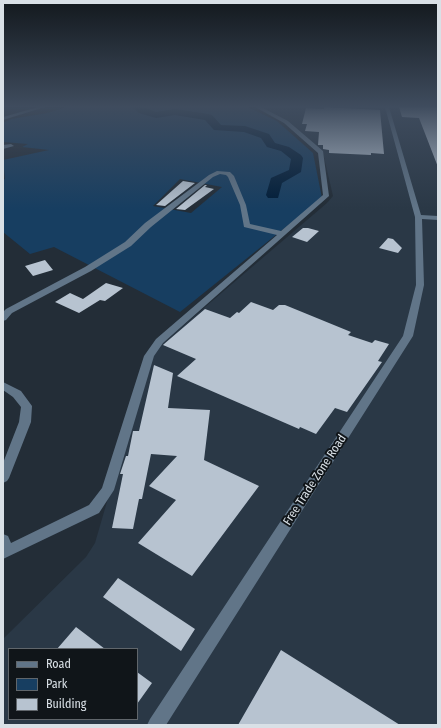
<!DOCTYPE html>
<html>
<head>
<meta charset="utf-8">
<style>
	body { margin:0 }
	#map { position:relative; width:441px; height:728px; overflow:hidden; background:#232d37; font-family:"Fira Sans Condensed",sans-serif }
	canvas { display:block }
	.frame { position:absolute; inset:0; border:4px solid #d9e0e6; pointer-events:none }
	.legend { position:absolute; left:8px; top:648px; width:130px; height:72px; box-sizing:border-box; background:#101519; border:1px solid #60666b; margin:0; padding:5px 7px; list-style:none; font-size:12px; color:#d9e0e6 }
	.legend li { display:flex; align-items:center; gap:8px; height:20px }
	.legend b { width:20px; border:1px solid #60666b }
</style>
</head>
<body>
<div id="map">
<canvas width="441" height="728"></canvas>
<div class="frame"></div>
<ul class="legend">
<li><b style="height:5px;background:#617588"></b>Road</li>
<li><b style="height:11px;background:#173e61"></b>Park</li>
<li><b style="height:11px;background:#b7c3d0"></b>Building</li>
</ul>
</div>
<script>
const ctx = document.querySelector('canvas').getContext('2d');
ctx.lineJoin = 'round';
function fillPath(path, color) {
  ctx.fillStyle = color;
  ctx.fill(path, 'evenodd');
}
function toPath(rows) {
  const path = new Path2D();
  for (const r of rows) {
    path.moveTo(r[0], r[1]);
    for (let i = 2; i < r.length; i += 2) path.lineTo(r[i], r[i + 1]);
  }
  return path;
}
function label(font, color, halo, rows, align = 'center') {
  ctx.font = font + ' "Fira Sans Condensed",sans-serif';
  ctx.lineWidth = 4;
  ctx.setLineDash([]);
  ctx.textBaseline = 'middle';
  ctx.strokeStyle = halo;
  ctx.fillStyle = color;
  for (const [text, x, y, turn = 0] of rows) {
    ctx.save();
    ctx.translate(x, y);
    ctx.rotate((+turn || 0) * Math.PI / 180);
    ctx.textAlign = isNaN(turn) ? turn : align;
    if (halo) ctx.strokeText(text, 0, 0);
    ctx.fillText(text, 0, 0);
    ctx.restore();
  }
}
const built = toPath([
	[256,107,438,107,438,725,3,725,3,639,86,557,95,543,150,354,327,203,333,196,324,157,321,152,284,120],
	[9,649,137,649,137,719,9,719]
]);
const green = toPath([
	[66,107,248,107,277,121,313,153,322,198,180,312,54,247,30,254,3,232,3,180,5,179,3,160,49,150,22,147,28,144,3,142,3,123,11,119,47,113],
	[180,179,222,187,191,213,153,206]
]);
const river = toPath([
	[132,107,143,107,156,112,175,109,208,114,212,115,221,125,245,126,269,134,275,143,289,147,301,155,303,158,301,172,282,183,278,198,268,198,266,195,271,178,289,170,291,159,281,151,267,147,261,138,244,132,214,130,205,120,175,115,156,118,139,113,132,107]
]);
const building = toPath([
	[324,107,380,110,384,154,371,153,371,155,329,153,329,150,323,149,323,145,318,145,319,132,305,131,307,124,302,124,306,108,324,109],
	[399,107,438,107,438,167,419,118,402,117],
	[183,181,195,183,165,206,156,205],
	[205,185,207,185,205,187,214,189,185,210,176,209],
	[303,228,308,228,319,231,307,242,292,237],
	[388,238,393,239,402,248,398,253,379,248],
	[45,260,53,270,33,276,25,266],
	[106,283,123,288,105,301,100,300,79,313,55,302,70,293,83,299],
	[251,302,273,310,279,305,285,305,351,332,348,335,372,343,375,340,389,344,378,361,382,362,347,412,335,408,316,434,300,427,299,429,177,376,196,359,163,345,164,344,205,309,230,318,237,312,239,313],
	[154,365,173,373,168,408,210,410,204,460,259,486,192,576,138,543,176,500,149,486,177,456,151,454,142,499,139,499,133,529,112,528,123,474,120,474,126,456,128,456,133,431,139,431],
	[118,578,195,629,181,651,103,597],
	[76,627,105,649,57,649],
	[281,650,400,725,238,725],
	[137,672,152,683,137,704]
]);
const minor = toPath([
	[38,107,45,107,3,120,3,117,38,107],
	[255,107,261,107,288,121,323,151,329,196,163,343,154,356,114,490,99,513,3,559,3,534,8,536,11,543,89,505,102,488,144,356,156,339,277,235,244,227,240,205,228,177,226,175,220,174,213,177,151,227,131,246,91,271,12,313,6,320,3,321,3,312,6,309,85,267,125,242,145,223,209,175,217,171,230,172,234,176,246,205,250,224,281,231,323,195,318,153,284,123,255,107],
	[385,107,389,107,421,215,438,216,438,220,422,219,424,285,413,336,166,725,147,725,150,719,403,336,416,285,415,217,385,107],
	[3,145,11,144,14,146,3,149,3,145],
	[3,382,21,391,32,406,31,422,9,478,7,481,3,483,3,463,19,422,21,407,13,397,3,390,3,382]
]);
const nearStreetnames = [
	["Free Trade Zone Road",315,480,-57]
];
fillPath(built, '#2a3846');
fillPath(green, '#173e61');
fillPath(river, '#001d39');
fillPath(building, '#b7c3d0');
fillPath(minor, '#617588');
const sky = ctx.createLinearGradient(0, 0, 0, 209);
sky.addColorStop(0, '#13191e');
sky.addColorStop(0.51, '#3f4c5e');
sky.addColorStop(1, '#3f4c5e00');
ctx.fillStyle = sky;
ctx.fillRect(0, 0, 441, 209);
label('12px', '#d9e0e6', '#101519', nearStreetnames);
</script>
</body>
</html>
